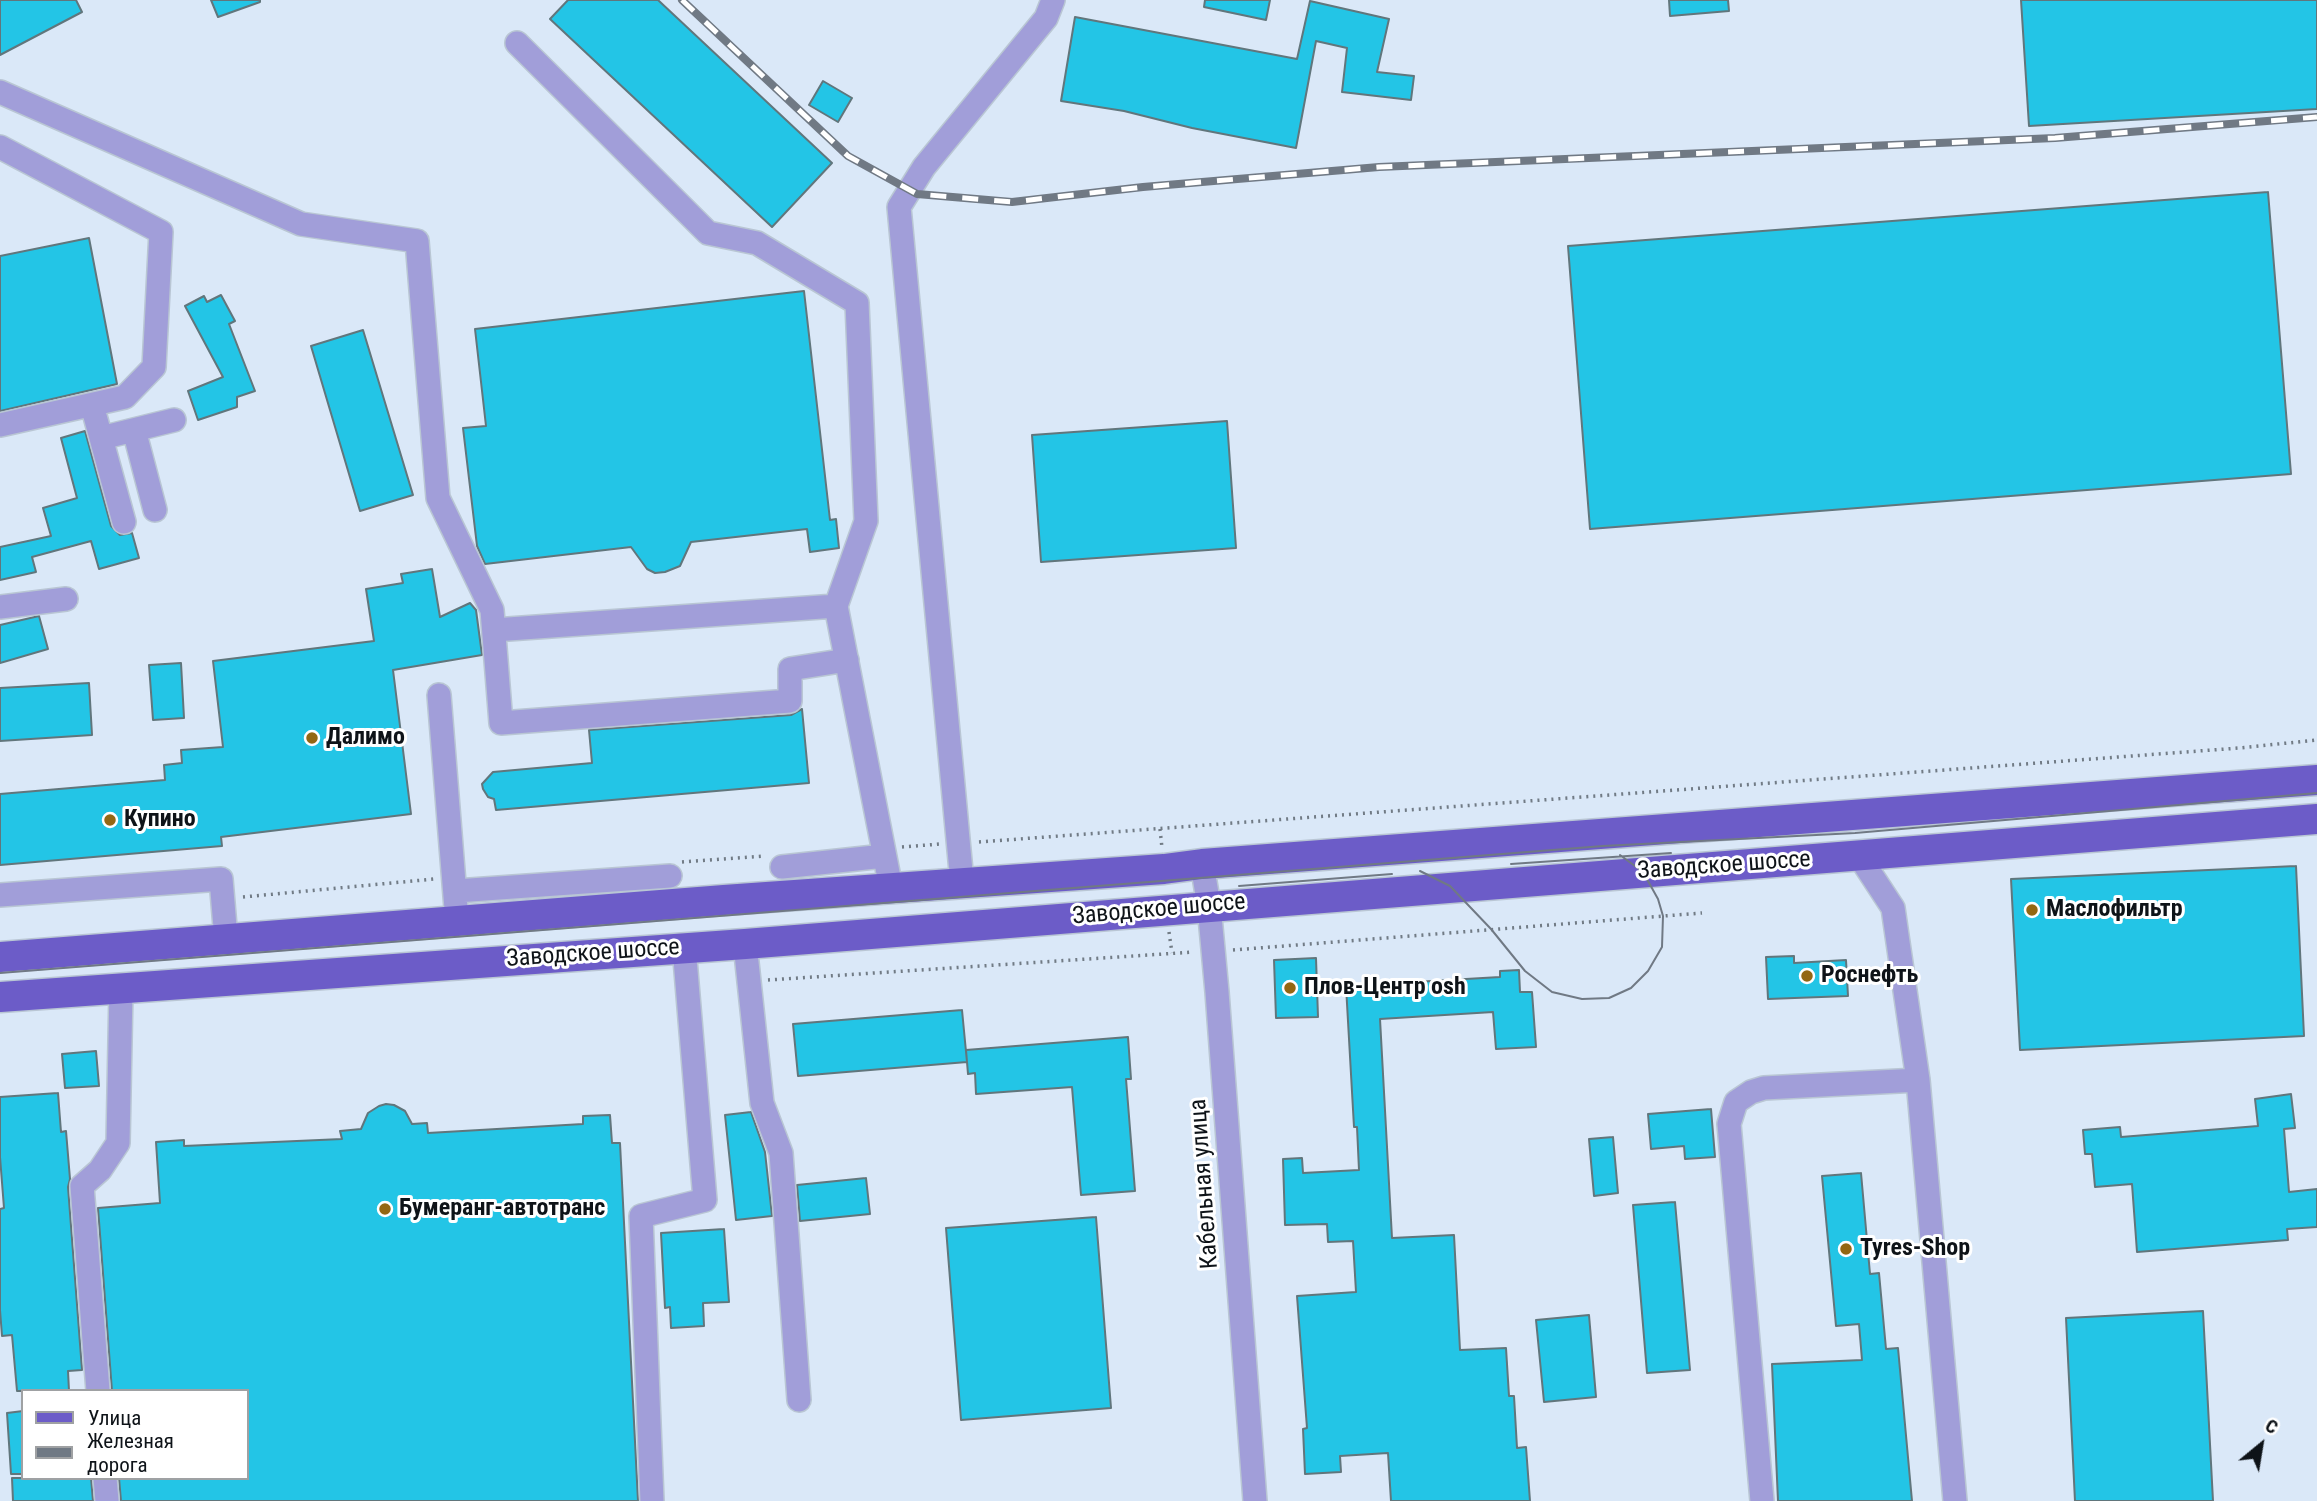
<!DOCTYPE html>
<html>
<head>
<meta charset="utf-8">
<style>
	body { margin:0 }
	#map { position:relative; width:2317px; height:1501px; overflow:hidden; background:#dae8f8; font-family:"Roboto Condensed",sans-serif }
	canvas { display:block }
	.legend { position:absolute; left:21px; top:1389px; width:228px; height:91px; box-sizing:border-box; background:#fff; border:2px solid #9fa1a3; margin:0; padding:9px 12px; list-style:none; font-size:21px; color:#0e1318 }
	.legend li { display:flex; align-items:center; gap:14px; height:35px }
	.legend b { width:35px; border:2px solid #9fa1a3 }
	.north { position:absolute; left:2226px; top:1410px; width:70px; height:70px; -webkit-text-stroke:5px #fff; paint-order:stroke; rotate:30deg; font-size:19px; font-weight:700; line-height:28px; text-align:center; color:#0e1318 }
	.north::after { content:''; display:block; margin:auto; width:24px; height:32px; background:#0e1318; clip-path:polygon(50% 0,100% 100%,50% 72%,0 100%) }
</style>
</head>
<body>
<div id="map">
<canvas width="2317" height="1501"></canvas>
<ul class="legend">
<li><b style="height:9px;background:#6c5cc8"></b>Улица</li>
<li><b style="height:9px;background:#707984"></b>Железная дорога</li>
</ul>
<div class="north">С</div>
</div>
<script>
const ctx = document.querySelector('canvas').getContext('2d');
ctx.lineJoin = 'round';
function fillPath(path, color) {
  ctx.fillStyle = color;
  ctx.fill(path, 'evenodd');
}
function toPath(rows) {
  const path = new Path2D();
  for (const r of rows) {
    path.moveTo(r[0], r[1]);
    for (let i = 2; i < r.length; i += 2) path.lineTo(r[i], r[i + 1]);
  }
  return path;
}
function strokePath(path, color, width, dash) {
  ctx.strokeStyle = color;
  ctx.lineWidth = width;
  ctx.lineCap = dash ? 'butt' : 'round';
  ctx.setLineDash(dash || []);
  ctx.stroke(path);
}
function label(font, color, halo, rows, align = 'center') {
  ctx.font = font + ' "Roboto Condensed",sans-serif';
  ctx.lineWidth = 6;
  ctx.setLineDash([]);
  ctx.textBaseline = 'middle';
  ctx.strokeStyle = halo;
  ctx.fillStyle = color;
  for (const [text, x, y, turn = 0] of rows) {
    ctx.save();
    ctx.translate(x, y);
    ctx.rotate((+turn || 0) * Math.PI / 180);
    ctx.textAlign = isNaN(turn) ? turn : align;
    if (halo) ctx.strokeText(text, 0, 0);
    ctx.fillText(text, 0, 0);
    ctx.restore();
  }
}
const building = toPath([
	[0,0,76,0,82,12,0,55,0,0],
	[211,0,260,0,260,2,218,17,211,0],
	[568,0,658,0,832,163,772,227,550,19,568,0],
	[1205,0,1270,0,1266,20,1204,7,1205,0],
	[1669,0,1728,0,1729,11,1670,16,1669,0],
	[2021,0,2317,0,2317,109,2029,126,2021,0],
	[1310,1,1389,19,1377,72,1414,76,1411,100,1342,92,1347,48,1316,41,1296,148,1192,128,1124,111,1061,101,1075,17,1297,59,1310,1],
	[823,81,852,98,838,122,809,105,823,81],
	[2268,192,2291,474,1590,529,1568,246,2268,192],
	[89,238,117,384,0,411,0,256,89,238],
	[804,291,830,520,836,519,839,548,810,552,807,529,691,542,680,566,665,572,655,573,647,569,631,547,485,564,477,546,463,428,486,426,475,329,804,291],
	[221,295,235,321,229,324,255,391,237,397,237,407,198,420,188,391,223,377,185,306,204,296,207,302,221,295],
	[363,330,413,495,360,511,311,346,363,330],
	[1227,421,1236,548,1041,562,1032,435,1227,421],
	[85,431,111,526,120,535,132,533,139,558,99,569,91,541,32,557,36,572,0,580,0,547,51,536,43,508,77,498,61,438,85,431],
	[432,569,440,617,470,603,476,610,482,655,393,670,411,814,221,837,222,846,0,865,0,794,165,780,164,765,182,763,181,750,223,747,213,661,374,641,366,589,403,583,401,574,432,569],
	[39,616,48,649,0,663,0,625,39,616],
	[181,663,184,718,153,720,149,665,181,663],
	[89,683,92,735,0,741,0,688,89,683],
	[802,709,809,783,496,810,494,799,488,797,483,789,482,784,493,772,592,763,589,730,791,715,802,709],
	[2296,866,2304,1036,2020,1050,2011,879,2296,866],
	[1794,956,1794,963,1846,960,1848,996,1768,999,1766,957,1794,956],
	[1316,958,1318,1017,1276,1018,1274,960,1316,958],
	[1519,970,1520,992,1532,992,1536,1047,1496,1049,1493,1012,1380,1019,1392,1238,1454,1235,1460,1350,1506,1348,1509,1396,1514,1396,1517,1448,1526,1447,1530,1501,1391,1501,1388,1453,1340,1456,1341,1472,1305,1474,1303,1429,1307,1428,1297,1296,1356,1292,1353,1241,1328,1242,1327,1224,1285,1225,1283,1159,1302,1158,1303,1173,1359,1170,1357,1127,1354,1127,1346,986,1500,977,1500,971,1519,970],
	[962,1010,967,1062,798,1076,793,1024,962,1010],
	[1128,1037,1131,1079,1126,1079,1135,1191,1081,1195,1072,1087,976,1094,975,1073,968,1074,966,1050,1128,1037],
	[96,1051,99,1086,65,1088,62,1054,96,1051],
	[58,1093,61,1132,66,1131,70,1179,68,1187,82,1370,68,1371,69,1391,17,1391,12,1335,2,1336,0,1310,0,1209,4,1208,0,1157,0,1097,58,1093],
	[2291,1094,2295,1128,2284,1129,2289,1192,2317,1189,2317,1227,2287,1229,2288,1240,2137,1252,2132,1184,2095,1187,2092,1154,2085,1154,2083,1130,2120,1127,2121,1137,2258,1126,2255,1099,2291,1094],
	[386,1104,394,1105,405,1111,412,1124,427,1123,428,1133,583,1124,583,1116,610,1115,612,1143,620,1143,638,1501,121,1501,119,1478,247,1478,247,1391,112,1391,98,1208,160,1203,156,1142,184,1140,184,1146,342,1139,340,1131,361,1129,368,1113,379,1106,386,1104],
	[1711,1109,1715,1157,1685,1159,1684,1146,1651,1149,1648,1114,1711,1109],
	[751,1112,765,1152,772,1216,736,1220,725,1115,751,1112],
	[1613,1137,1618,1193,1594,1196,1589,1139,1613,1137],
	[1861,1173,1870,1274,1879,1273,1886,1349,1898,1348,1912,1501,1778,1501,1772,1364,1862,1360,1859,1324,1836,1326,1822,1176,1861,1173],
	[866,1178,870,1214,800,1221,797,1185,866,1178],
	[1675,1202,1690,1370,1647,1373,1633,1205,1675,1202],
	[1096,1217,1111,1408,961,1420,946,1228,1096,1217],
	[724,1229,729,1302,703,1303,704,1326,671,1328,670,1307,665,1308,661,1233,724,1229],
	[2203,1311,2213,1501,2075,1501,2066,1318,2203,1311],
	[1589,1315,1596,1397,1544,1402,1536,1320,1589,1315],
	[23,1411,23,1474,11,1474,7,1413,23,1411],
	[12,1478,91,1478,93,1501,13,1501,12,1478]
]);
const path = toPath([
	[1160,829,1162,848],
	[979,842,2239,748,2317,740],
	[902,847,940,844],
	[682,862,765,856],
	[243,897,434,879],
	[1169,932,1172,953],
	[1233,950,1702,913],
	[768,980,1194,952]
]);
const minor = toPath([
	[517,43,708,233,757,243,857,303,866,521,836,606],
	[0,92,301,224,417,241,438,498,492,610,501,723,790,701,790,669,847,660],
	[0,147,161,232,154,367,125,397,0,425],
	[92,405,124,522],
	[134,430,155,510],
	[101,438,174,420],
	[0,607,66,599],
	[494,630,836,606,891,888],
	[439,695,457,921],
	[1859,856,1893,908,1918,1080,1955,1501],
	[1202,864,1209,906,1217,992,1255,1501],
	[782,867,884,856],
	[962,882,899,207,924,167,1046,18,1053,0],
	[456,891,670,876],
	[0,895,221,879,226,939],
	[745,944,762,1103,781,1153,799,1400],
	[98,1391,82,1186,100,1170,118,1143,121,990],
	[105,1478,107,1501],
	[652,1501,641,1216,705,1200,684,947],
	[1762,1501,1729,1124,1736,1102,1751,1092,1764,1088,1918,1080]
]);
const major = toPath([
	[0,957,724,900,1164,869,1202,864,2317,780],
	[0,997,745,944,2317,819]
]);
const tram = toPath([
	[1511,864,1671,853],
	[1420,871,1450,886,1491,929,1525,971,1552,992,1582,999,1609,998,1631,988,1648,971,1662,947,1663,916,1658,899,1643,872,1620,855],
	[1239,886,1392,874],
	[0,973,1603,846,1855,833,2317,793]
]);
const rail = toPath([
	[682,0,848,156,917,194,1012,202,1143,187,1379,167,2055,138,2317,117]
]);
const markers = [
	[312,738,7,"#936713"],
	[110,820,7,"#936713"],
	[2032,910,7,"#936713"],
	[1807,976,7,"#936713"],
	[1290,988,7,"#936713"],
	[385,1209,7,"#936713"],
	[1846,1249,7,"#936713"]
];
const poiNames = [
	["Далимо",326,738],
	["Купино",124,820],
	["Маслофильтр",2046,910],
	["Роснефть",1821,976],
	["Плов-Центр osh",1304,988],
	["Бумеранг-автотранс",399,1209],
	["Tyres-Shop",1860,1249]
];
const streetNames = [
	["Заводское шоссе",1724,866,-4],
	["Заводское шоссе",1159,910,-5],
	["Заводское шоссе",593,954,-4],
	["Кабельная улица",1205,1184,-94]
];
fillPath(building, '#23c5e6');
strokePath(building, '#61767c', 2);
strokePath(minor, '#b9c6d4', 26);
strokePath(major, '#b9c6d4', 33);
strokePath(path, '#717b85', 3.5, [2, 5]);
strokePath(minor, '#a19ed9', 23);
strokePath(major, '#6c5cc8', 30);
strokePath(tram, '#707984', 2);
strokePath(rail, '#707984', 8);
strokePath(rail, '#fff', 5, [16]);
for (const [x, y, r, color] of markers) {
  const dot = new Path2D();
  dot.arc(x, y, r, 0, 2 * Math.PI);
  ctx.fillStyle = color;
  ctx.fill(dot);
  strokePath(dot, '#fff', 2.5);
}
label('bold 24px', '#0e1318', '#fff', poiNames, 'left');
label('24px', '#0e1318', '#fff', streetNames);
</script>
</body>
</html>
